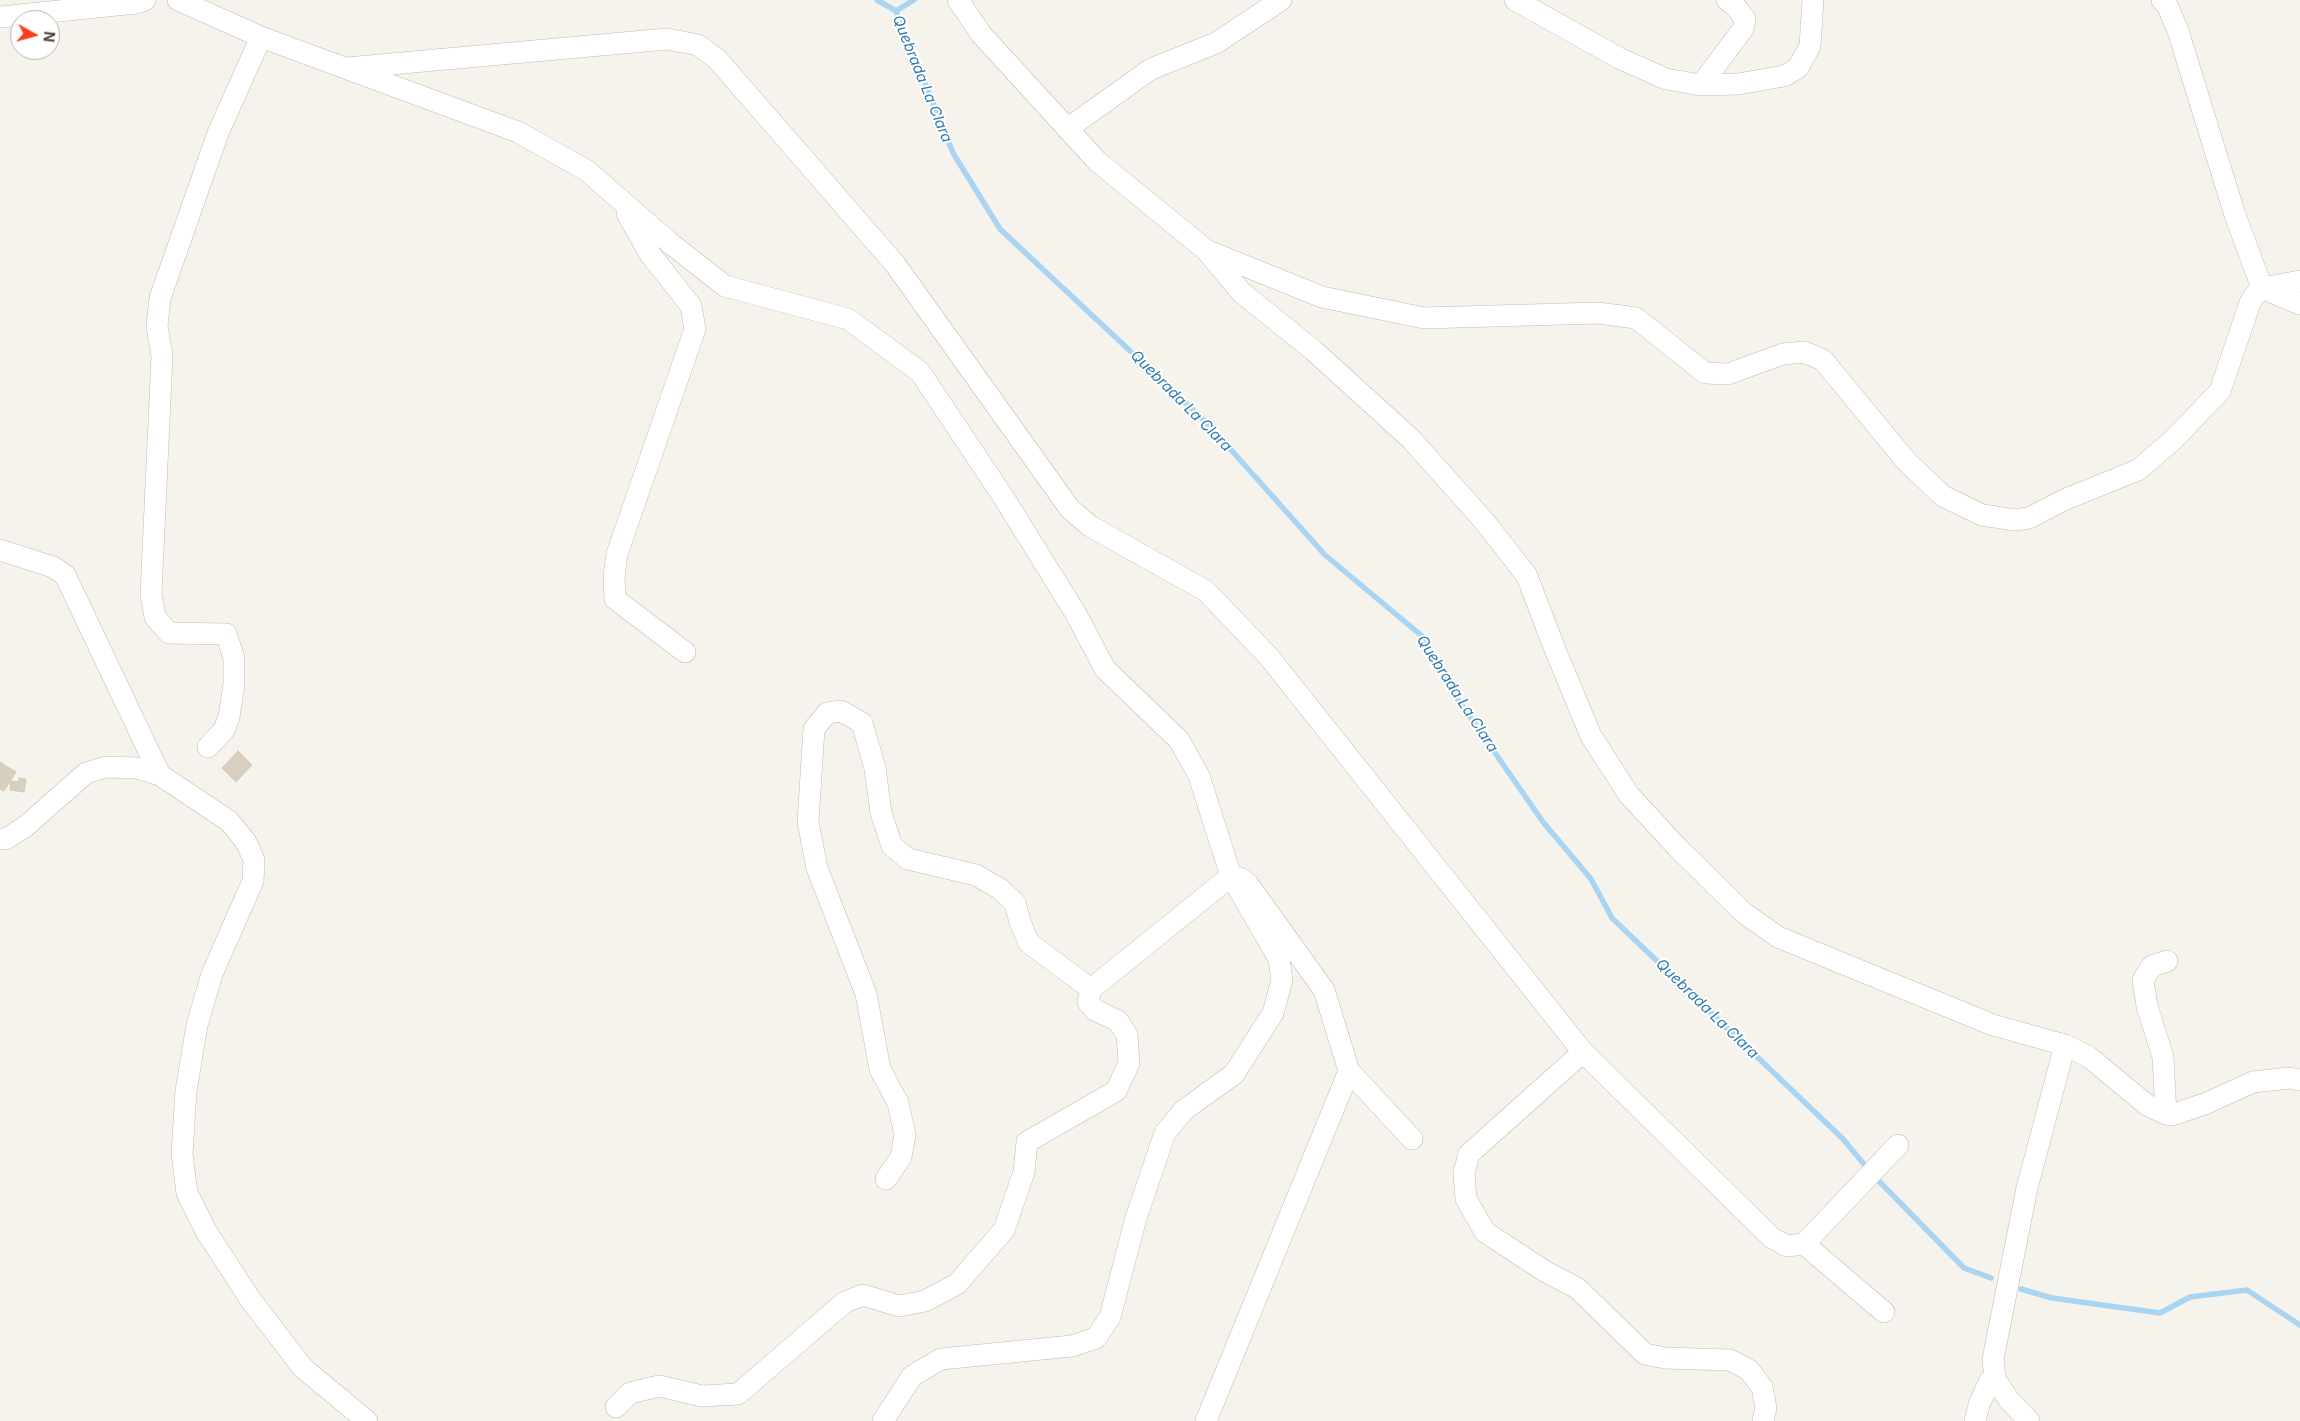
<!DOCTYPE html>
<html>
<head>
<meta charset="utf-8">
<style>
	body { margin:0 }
	#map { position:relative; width:2300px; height:1421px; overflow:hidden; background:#f6f3ec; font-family:Inter,sans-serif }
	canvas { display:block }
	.north { position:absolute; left:10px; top:10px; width:50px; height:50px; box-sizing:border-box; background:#fff; border:1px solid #b7b4b0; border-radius:50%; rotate:97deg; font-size:14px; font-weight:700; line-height:20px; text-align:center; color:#4b4439 }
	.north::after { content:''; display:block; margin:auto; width:18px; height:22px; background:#fc3f1d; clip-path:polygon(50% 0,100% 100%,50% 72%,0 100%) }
</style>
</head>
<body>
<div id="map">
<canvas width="2300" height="1421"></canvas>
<div class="north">N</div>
</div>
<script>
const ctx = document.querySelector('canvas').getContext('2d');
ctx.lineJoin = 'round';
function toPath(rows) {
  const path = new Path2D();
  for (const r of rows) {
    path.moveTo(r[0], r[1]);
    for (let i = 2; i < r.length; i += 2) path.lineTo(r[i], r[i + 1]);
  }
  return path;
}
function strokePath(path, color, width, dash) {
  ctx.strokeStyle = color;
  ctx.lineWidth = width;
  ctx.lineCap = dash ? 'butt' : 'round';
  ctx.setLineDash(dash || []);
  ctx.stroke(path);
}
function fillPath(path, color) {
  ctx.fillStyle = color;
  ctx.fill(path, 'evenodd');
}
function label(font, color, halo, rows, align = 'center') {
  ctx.font = font + ' Inter,sans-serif';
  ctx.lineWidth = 4;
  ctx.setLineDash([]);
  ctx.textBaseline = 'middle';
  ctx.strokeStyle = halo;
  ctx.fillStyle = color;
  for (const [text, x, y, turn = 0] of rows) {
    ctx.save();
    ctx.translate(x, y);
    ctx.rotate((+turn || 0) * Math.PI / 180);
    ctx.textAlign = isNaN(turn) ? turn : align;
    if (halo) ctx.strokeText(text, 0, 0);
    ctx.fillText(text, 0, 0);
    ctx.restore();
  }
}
const stream = toPath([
	[877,0,896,11,953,153,1000,229,1208,424,1325,555,1422,636,1450,688,1543,822,1591,879,1612,918,1843,1139,1868,1169],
	[896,11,914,0],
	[1874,1176,1964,1268,1991,1278],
	[2021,1289,2052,1298,2160,1313,2190,1297,2247,1290,2300,1325]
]);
const building = toPath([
	[238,751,252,765,236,782,222,768,238,751],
	[0,762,16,772,4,791,0,789,0,762],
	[19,778,26,779,24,792,10,790,11,781,19,782,19,778]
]);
const minor = toPath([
	[178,0,261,37,518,132,586,170,670,243,725,286,848,319,920,372,1004,498,1076,614,1105,669,1179,740,1199,776,1231,876,1279,959,1282,980,1273,1013,1234,1074,1184,1110,1165,1133,1136,1218,1110,1317,1096,1338,1072,1346,941,1359,912,1376,883,1421],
	[958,0,981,34,1097,161,1206,250,1241,292,1313,350,1411,439,1485,522,1527,576,1554,647,1591,736,1629,795,1677,847,1744,913,1778,937,1993,1025,2065,1045,2027,1188,1993,1359,1995,1379,2009,1400,2029,1421],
	[1515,0,1619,58,1666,79,1701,85,1738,84,1784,76,1798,68,1810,46,1813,0],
	[2162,0,2168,7,2178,31,2235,215,2262,288,2300,281],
	[0,17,136,3,145,0],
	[347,68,667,39,698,45,717,59,895,264,1070,509,1090,526,1206,591,1269,657,1583,1052,1772,1238,1787,1246,1804,1244,1898,1145],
	[1701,85,1743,29,1745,19,1736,7,1727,0],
	[1067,129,1151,69,1216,43,1281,0],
	[627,213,650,254,691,306,695,329,617,554,614,576,615,599,685,652],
	[1208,251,1322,297,1424,318,1598,313,1636,318,1705,373,1728,374,1783,354,1804,352,1823,360,1907,462,1943,496,1982,515,2015,520,2029,518,2066,499,2138,470,2172,441,2220,391,2250,303,2254,296,2262,288,2300,304],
	[0,550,53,567,65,575,160,775],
	[208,747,224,730,229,717,234,684,234,658,226,634,169,633,155,617,151,594,162,356,157,326,160,298,218,133,261,37],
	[0,839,6,839,26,826,86,773,106,767,137,768,160,775,229,821,246,842,254,860,253,881,212,974,197,1025,186,1091,182,1154,187,1193,206,1231,250,1299,303,1368,367,1421],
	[2065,1045,2089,1057,2147,1105,2166,1114,2172,1115,2207,1103,2253,1082,2289,1078,2300,1080],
	[1583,1052,1469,1154,1464,1173,1466,1199,1485,1232,1546,1272,1577,1288,1645,1354,1665,1358,1730,1360,1749,1370,1762,1387,1766,1408,1763,1421],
	[2166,1114,2163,1057,2147,1006,2143,980,2152,966,2167,961],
	[886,1179,901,1157,905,1135,898,1103,880,1069,866,994,817,868,808,822,814,729,827,713,841,711,862,723,875,768,881,813,892,846,908,859,976,875,1000,889,1015,903,1020,922,1029,943,1091,989],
	[1804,1244,1884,1312],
	[616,1407,630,1393,659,1386,702,1396,738,1394,845,1302,863,1295,899,1306,925,1301,957,1284,1004,1230,1024,1172,1027,1142,1116,1091,1129,1063,1127,1035,1118,1021,1095,1010,1088,1002,1091,989,1231,876,1240,878,1248,884,1324,990,1349,1071,1412,1139],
	[1206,1421,1349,1071],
	[1975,1421,1979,1405,1989,1382,1995,1379]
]);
const waterNames = [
	["Quebrada La Clara",922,79,68],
	["Quebrada La Clara",1181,401,45],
	["Quebrada La Clara",1457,694,57],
	["Quebrada La Clara",1707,1009,44]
];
strokePath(stream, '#a9d4f2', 5.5);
fillPath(building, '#d8cfc1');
strokePath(building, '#d3c7b4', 1);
strokePath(minor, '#c2bbae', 22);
strokePath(minor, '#fff', 21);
label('italic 15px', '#2e7ab2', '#fff', waterNames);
</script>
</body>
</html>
